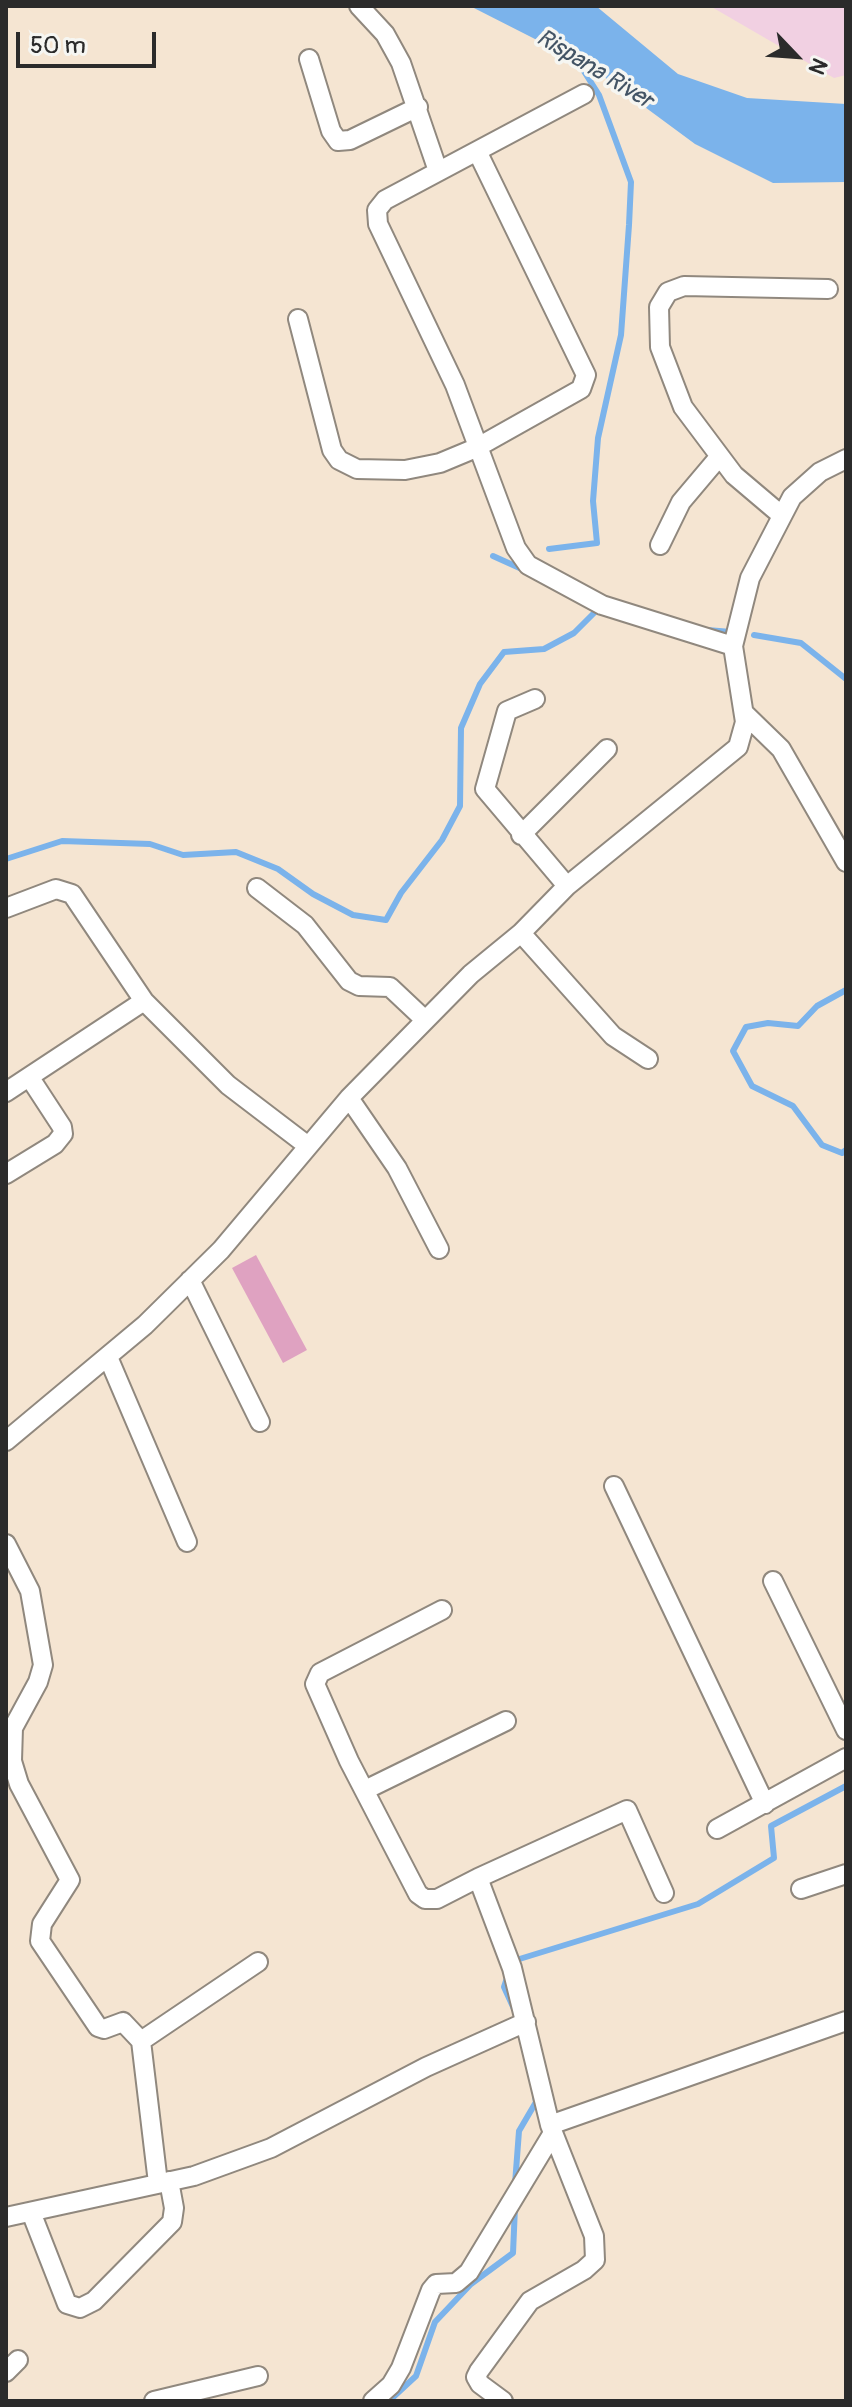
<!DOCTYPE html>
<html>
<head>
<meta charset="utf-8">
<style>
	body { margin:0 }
	#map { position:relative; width:852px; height:2407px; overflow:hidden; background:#f5e5d2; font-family:Pangolin,sans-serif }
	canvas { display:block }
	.frame { position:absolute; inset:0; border:8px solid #2b2b2b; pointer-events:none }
	.north { position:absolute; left:756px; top:16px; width:80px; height:80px; -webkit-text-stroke:6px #f6f6f2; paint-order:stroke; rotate:115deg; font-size:22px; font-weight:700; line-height:32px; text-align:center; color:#2b2b2b }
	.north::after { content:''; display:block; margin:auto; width:28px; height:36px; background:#2b2b2b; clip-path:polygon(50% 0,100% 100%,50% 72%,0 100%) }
	.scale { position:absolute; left:16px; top:32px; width:140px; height:36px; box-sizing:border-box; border:4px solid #2b2b2b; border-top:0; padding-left:10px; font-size:24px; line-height:28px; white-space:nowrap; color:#2b2b2b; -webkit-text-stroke:6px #f6f6f2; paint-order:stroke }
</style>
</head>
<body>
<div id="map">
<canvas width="852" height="2407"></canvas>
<div class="frame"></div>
<div class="north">N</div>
<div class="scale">50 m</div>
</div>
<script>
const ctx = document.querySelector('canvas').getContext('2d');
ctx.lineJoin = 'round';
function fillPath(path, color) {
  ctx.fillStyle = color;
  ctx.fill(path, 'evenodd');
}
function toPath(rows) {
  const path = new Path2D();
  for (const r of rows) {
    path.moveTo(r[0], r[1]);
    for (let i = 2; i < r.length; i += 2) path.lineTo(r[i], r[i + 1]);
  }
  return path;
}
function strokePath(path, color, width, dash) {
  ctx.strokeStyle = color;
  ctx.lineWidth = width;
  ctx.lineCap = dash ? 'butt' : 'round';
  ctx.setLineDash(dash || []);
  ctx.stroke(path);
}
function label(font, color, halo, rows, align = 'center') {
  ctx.font = font + ' Pangolin,sans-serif';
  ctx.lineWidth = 7;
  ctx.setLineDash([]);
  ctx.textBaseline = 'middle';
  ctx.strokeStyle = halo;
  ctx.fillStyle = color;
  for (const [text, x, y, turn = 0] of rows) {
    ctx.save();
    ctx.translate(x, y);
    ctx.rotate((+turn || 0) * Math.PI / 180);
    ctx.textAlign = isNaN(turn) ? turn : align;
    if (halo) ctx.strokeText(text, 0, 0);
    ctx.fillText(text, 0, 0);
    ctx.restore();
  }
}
const built = toPath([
	[710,6,846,6,846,75,834,78]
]);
const water = toPath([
	[470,6,596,6,678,74,747,98,846,104,846,182,773,183,695,144,592,68]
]);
const stream = toPath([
	[549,549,597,543,593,501,598,438,621,335,629,225,631,182,599,95,575,57],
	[493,556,524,570],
	[707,630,731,632],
	[754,635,801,643,846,679],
	[6,859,62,841,150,844,183,855,236,852,278,869,313,894,353,915,386,920,401,893,442,840,460,806,461,728,480,684,504,652,544,649,574,633,601,606],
	[846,990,817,1006,798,1026,768,1023,746,1027,733,1051,752,1086,793,1106,822,1145,842,1153,846,1150],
	[513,1961,698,1904,774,1858,771,1826,846,1786],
	[508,1975,504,1987,514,2009],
	[515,2184,519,2131,536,2102,535,2096],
	[389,2401,416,2376,435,2322,471,2284,513,2253,515,2207]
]);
const building = toPath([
	[256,1255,307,1350,283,1363,232,1268]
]);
const minor = toPath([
	[359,6,385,34,401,63,438,171],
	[309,59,331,131,338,141,350,140,418,107],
	[584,94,385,200,377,210,378,224,455,385,516,548,528,565,602,605,733,646],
	[298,319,332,450,339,460,357,469,405,470,440,463,476,448,581,389,586,375,477,151],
	[780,514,734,475,683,407,660,347,659,307,668,292,684,286,828,289],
	[660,545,681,502,719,457],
	[535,699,507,711,485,789,567,886],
	[744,713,781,749,846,862],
	[521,835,607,749],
	[257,888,305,925,349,981,359,986,390,987,424,1019],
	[6,908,56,889,72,894,144,1001,228,1085,308,1146],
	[521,933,613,1036,648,1059],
	[6,1092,144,1001],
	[349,1098,397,1168,439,1249],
	[6,1174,55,1144,63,1134,62,1127,30,1078],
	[190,1280,260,1422],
	[108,1357,187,1542],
	[6,1441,145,1325,221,1250,349,1098,471,974,521,933,567,886,738,747,745,722,733,646,750,578,792,497,820,472,846,459],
	[614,1486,765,1804],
	[6,1544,30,1591,43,1665,38,1682,13,1728,12,1761,19,1784,70,1880,42,1924,40,1941,98,2027,104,2029,123,2022,141,2041],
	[773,1581,846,1730],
	[442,1610,320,1673,315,1684,349,1761,418,1894,425,1899,437,1899,478,1878,512,1968,550,2125],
	[365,1790,506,1721],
	[717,1829,846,1758],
	[478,1878,627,1810,664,1893],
	[801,1889,846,1874],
	[158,2183,141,2041,258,1962],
	[31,2212,67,2304,80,2308,94,2301,172,2222,174,2208,169,2181],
	[6,2217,194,2176,271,2148,426,2067,526,2022],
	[6,2372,18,2360],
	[154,2401,258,2376],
	[373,2401,391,2385,401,2368,431,2290,436,2284,456,2283,469,2272,553,2133],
	[503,2401,480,2384,476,2377,479,2371,530,2301,584,2270,595,2260,594,2236,550,2125,846,2021]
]);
const waterNames = [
	["Rispana River",594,70,31]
];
fillPath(built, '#f1d0e2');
fillPath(water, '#7bb3eb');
strokePath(stream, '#7bb3eb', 6);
fillPath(building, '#dfa2c1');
strokePath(minor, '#90887e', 22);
strokePath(minor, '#fff', 18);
label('italic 24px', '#435465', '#f6f6f2', waterNames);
</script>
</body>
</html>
